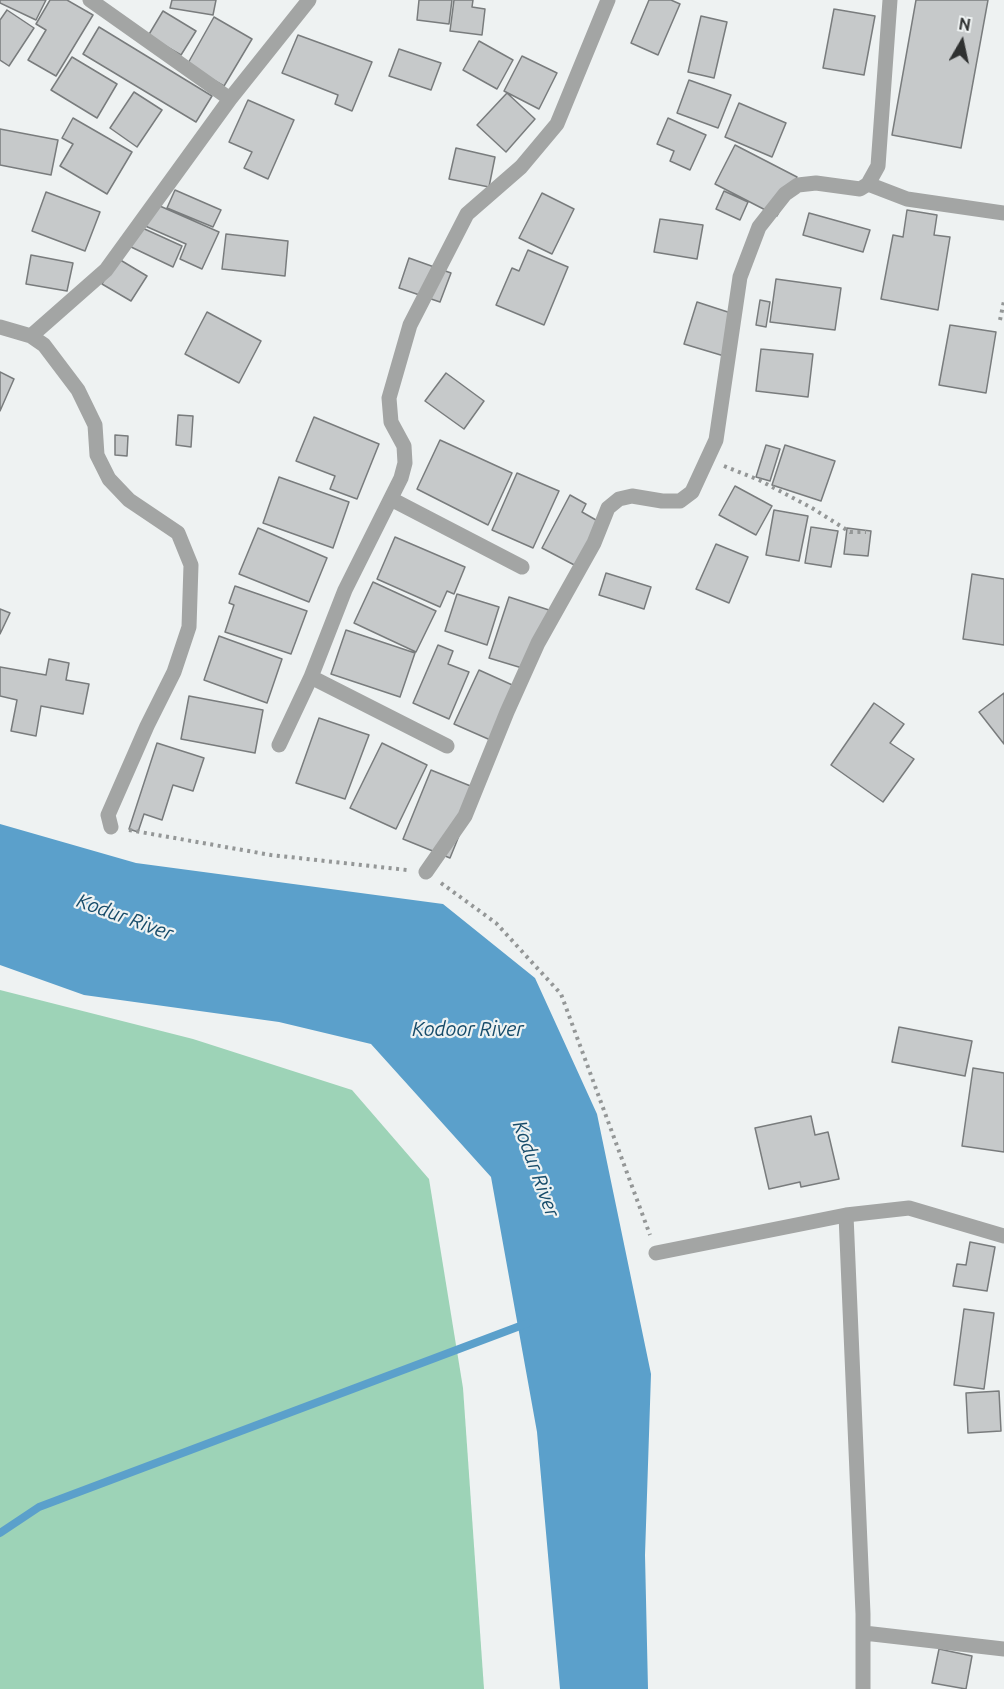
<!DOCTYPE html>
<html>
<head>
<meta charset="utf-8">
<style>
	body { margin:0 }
	#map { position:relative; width:1004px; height:1689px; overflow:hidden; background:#eef2f2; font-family:Ubuntu,sans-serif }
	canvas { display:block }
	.north { position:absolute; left:932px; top:12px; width:60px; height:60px; -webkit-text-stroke:4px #eef2f2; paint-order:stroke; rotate:9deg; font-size:16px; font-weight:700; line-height:24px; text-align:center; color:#2f3131 }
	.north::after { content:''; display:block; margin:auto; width:21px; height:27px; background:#2f3131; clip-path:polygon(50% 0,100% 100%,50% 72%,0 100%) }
</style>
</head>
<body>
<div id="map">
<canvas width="1004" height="1689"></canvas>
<div class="north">N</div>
</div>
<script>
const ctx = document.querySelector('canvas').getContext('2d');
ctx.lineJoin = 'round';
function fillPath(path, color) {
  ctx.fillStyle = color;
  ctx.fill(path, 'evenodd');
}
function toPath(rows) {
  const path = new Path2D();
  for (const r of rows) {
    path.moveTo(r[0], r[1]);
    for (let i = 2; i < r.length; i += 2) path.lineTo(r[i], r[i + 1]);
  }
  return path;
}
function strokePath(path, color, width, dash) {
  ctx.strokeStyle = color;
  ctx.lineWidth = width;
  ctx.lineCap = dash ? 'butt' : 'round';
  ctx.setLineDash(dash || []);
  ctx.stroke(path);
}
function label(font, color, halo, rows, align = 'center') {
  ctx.font = font + ' Ubuntu,sans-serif';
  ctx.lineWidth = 4.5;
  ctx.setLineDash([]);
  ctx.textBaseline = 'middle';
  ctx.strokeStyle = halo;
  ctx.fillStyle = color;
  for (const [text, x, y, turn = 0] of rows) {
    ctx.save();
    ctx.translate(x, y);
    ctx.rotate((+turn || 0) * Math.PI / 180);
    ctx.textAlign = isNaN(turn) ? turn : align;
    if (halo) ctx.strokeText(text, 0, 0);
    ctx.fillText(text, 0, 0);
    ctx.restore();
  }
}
const green = toPath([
	[0,990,193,1039,352,1090,429,1179,463,1388,484,1689,0,1689]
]);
const water = toPath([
	[0,824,136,863,443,904,535,978,597,1114,651,1374,645,1555,648,1689,560,1689,537,1432,491,1177,371,1044,279,1022,84,995,0,965]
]);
const stream = toPath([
	[0,1533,39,1507,528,1323]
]);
const building = toPath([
	[0,0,46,0,36,20,0,3,0,0],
	[50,0,67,0,93,15,56,76,28,60,46,30,36,24,50,0],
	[172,0,216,0,213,15,170,8,172,0],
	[419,0,452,0,449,24,417,20,419,0],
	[454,0,473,0,472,7,485,9,482,35,450,31,454,0],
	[649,0,671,0,680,4,658,55,631,43,649,0],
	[916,0,988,0,961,148,892,135,916,0],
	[834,9,875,16,864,75,823,68,834,9],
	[7,10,34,28,9,66,0,60,0,20,7,10],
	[163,11,196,31,181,55,148,36,163,11],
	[701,16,727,22,714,78,688,72,701,16],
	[214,17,252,39,224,86,187,65,214,17],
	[99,27,212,96,196,122,83,54,99,27],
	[298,35,372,62,352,111,335,104,338,95,282,73,298,35],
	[479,41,513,60,497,89,463,70,479,41],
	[399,49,441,63,431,90,389,76,399,49],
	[522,56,557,73,539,109,504,91,522,56],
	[72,57,117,84,97,118,51,90,72,57],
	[689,80,731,95,718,128,677,113,689,80],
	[134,92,162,110,137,147,110,128,134,92],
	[507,93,535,119,506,152,477,125,507,93],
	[248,100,294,120,268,179,244,168,252,152,229,142,248,100],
	[739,103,786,123,772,157,725,137,739,103],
	[73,118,132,152,107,194,60,166,73,144,62,138,73,118],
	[668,118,706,135,690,170,670,161,674,151,657,144,668,118],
	[0,129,58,140,51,175,0,165,0,129],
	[735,145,797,177,777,216,715,184,735,145],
	[456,148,495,157,489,187,449,179,456,148],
	[175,190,221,210,213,227,167,208,175,190],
	[724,191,748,202,740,220,716,209,724,191],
	[46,192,100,212,85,251,32,231,46,192],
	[542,193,574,209,552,254,519,238,542,193],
	[153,203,219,232,202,269,180,259,186,244,143,225,153,203],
	[907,210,937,215,934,235,950,237,938,310,881,299,893,235,903,237,907,210],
	[809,213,870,230,863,252,803,235,809,213],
	[660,219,703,225,697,259,654,252,660,219],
	[138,226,182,246,173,267,129,246,138,226],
	[226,234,288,241,285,276,222,269,226,234],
	[528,250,568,267,544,325,496,305,512,268,519,271,528,250],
	[31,255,73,263,67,291,26,284,31,255],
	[117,258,147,276,131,301,102,284,117,258],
	[409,258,451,273,440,302,399,288,409,258],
	[776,279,841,288,835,330,770,322,776,279],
	[760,300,770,302,766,327,756,325,760,300],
	[697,302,737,315,724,356,684,344,697,302],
	[207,312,261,341,239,383,185,354,207,312],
	[950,325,996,332,986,393,939,385,950,325],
	[761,349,813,354,808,397,756,391,761,349],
	[0,372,14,379,0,411,0,372],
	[446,373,484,401,464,429,425,401,446,373],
	[178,415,193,416,191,447,176,445,178,415],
	[314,417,379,444,357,499,330,489,335,476,296,461,314,417],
	[115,435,128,436,127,456,115,455,115,435],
	[440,440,512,473,488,525,417,489,440,440],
	[766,445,780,449,770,481,756,477,766,445],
	[785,445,835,461,821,501,772,485,785,445],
	[517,473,559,491,533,548,492,530,517,473],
	[279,477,349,502,333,548,263,523,279,477],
	[735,486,772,506,756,535,719,515,735,486],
	[570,495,586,504,582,512,603,524,580,568,542,548,570,495],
	[774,510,808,516,799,561,766,555,774,510],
	[811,527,838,531,831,567,805,563,811,527],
	[258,528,327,558,309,602,239,574,258,528],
	[847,528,871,531,868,556,844,554,847,528],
	[395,537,465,567,454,594,447,591,440,607,377,579,395,537],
	[716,544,748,557,729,603,696,589,716,544],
	[606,573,651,587,644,609,599,595,606,573],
	[972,574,1004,579,1004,645,963,639,972,574],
	[373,582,436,611,416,652,354,623,373,582],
	[235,586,307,611,291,654,225,632,234,605,229,603,235,586],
	[457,594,499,607,487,645,445,631,457,594],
	[509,597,552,611,532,671,489,658,509,597],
	[0,609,10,613,0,634,0,609],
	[346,630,415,653,400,697,331,674,346,630],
	[219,636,282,659,267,703,204,680,219,636],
	[438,645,453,651,448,664,469,672,449,719,413,703,438,645],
	[49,659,69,663,66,680,89,684,83,714,41,706,36,736,11,731,17,700,0,696,0,667,46,675,49,659],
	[479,670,519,688,495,742,454,724,479,670],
	[1004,693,1004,744,979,712,1004,693],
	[189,696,263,710,255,753,181,739,189,696],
	[874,703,904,724,890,743,914,759,883,802,831,765,874,703],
	[319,718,369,735,345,799,296,783,319,718],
	[157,743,204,758,193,791,173,785,162,820,144,814,138,832,129,829,157,743],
	[382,743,427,765,396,829,350,808,382,743],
	[431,770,478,789,450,858,403,839,431,770],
	[899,1027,972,1041,965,1076,892,1062,899,1027],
	[973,1068,1004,1073,1004,1152,962,1146,973,1068],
	[811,1116,815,1135,828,1132,839,1179,801,1187,800,1182,769,1189,755,1128,811,1116],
	[970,1242,995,1247,987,1291,953,1286,957,1264,966,1265,970,1242],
	[964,1309,994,1313,984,1389,954,1385,964,1309],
	[999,1391,1001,1431,968,1433,966,1393,999,1391],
	[939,1649,972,1656,966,1689,932,1683,939,1649]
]);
const path = toPath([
	[1000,320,1004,301],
	[724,466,759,480,812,508,850,532,866,532],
	[129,830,271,855,407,870],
	[441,883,496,923,561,994,650,1235]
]);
const minor = toPath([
	[90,0,230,99],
	[868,184,907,199,1004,213],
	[0,327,31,336],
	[391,499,522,567],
	[311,677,447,746],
	[279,745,311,677,345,590,401,478,405,463,404,446,391,422,389,398,410,325,467,214,521,167,557,124,608,0],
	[111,827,108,815,147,726,174,672,189,627,191,565,178,533,129,500,109,479,97,455,95,425,78,390,44,345,31,336,106,270,230,99,309,0],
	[426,872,465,816,507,712,538,643,594,543,608,508,619,499,632,496,662,501,680,501,692,492,716,440,740,277,759,227,785,194,798,185,816,183,860,189,868,184,878,166,890,0],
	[846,1215,863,1614,863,1689],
	[656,1253,846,1215,909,1208,1004,1236],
	[864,1633,1004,1649]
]);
const waterNames = [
	["Kodur River",125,917,20],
	["Kodoor River",468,1029],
	["Kodur River",536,1169,70]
];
fillPath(green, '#9dd3b7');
fillPath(water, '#5ba0cb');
strokePath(stream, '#5ba0cb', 8);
fillPath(building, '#c6c9ca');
strokePath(building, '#797c7d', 1.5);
strokePath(path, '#949797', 4, [3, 4.5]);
strokePath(minor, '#a3a5a4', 15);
label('italic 20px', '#174c6a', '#eef2f2', waterNames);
</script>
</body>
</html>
